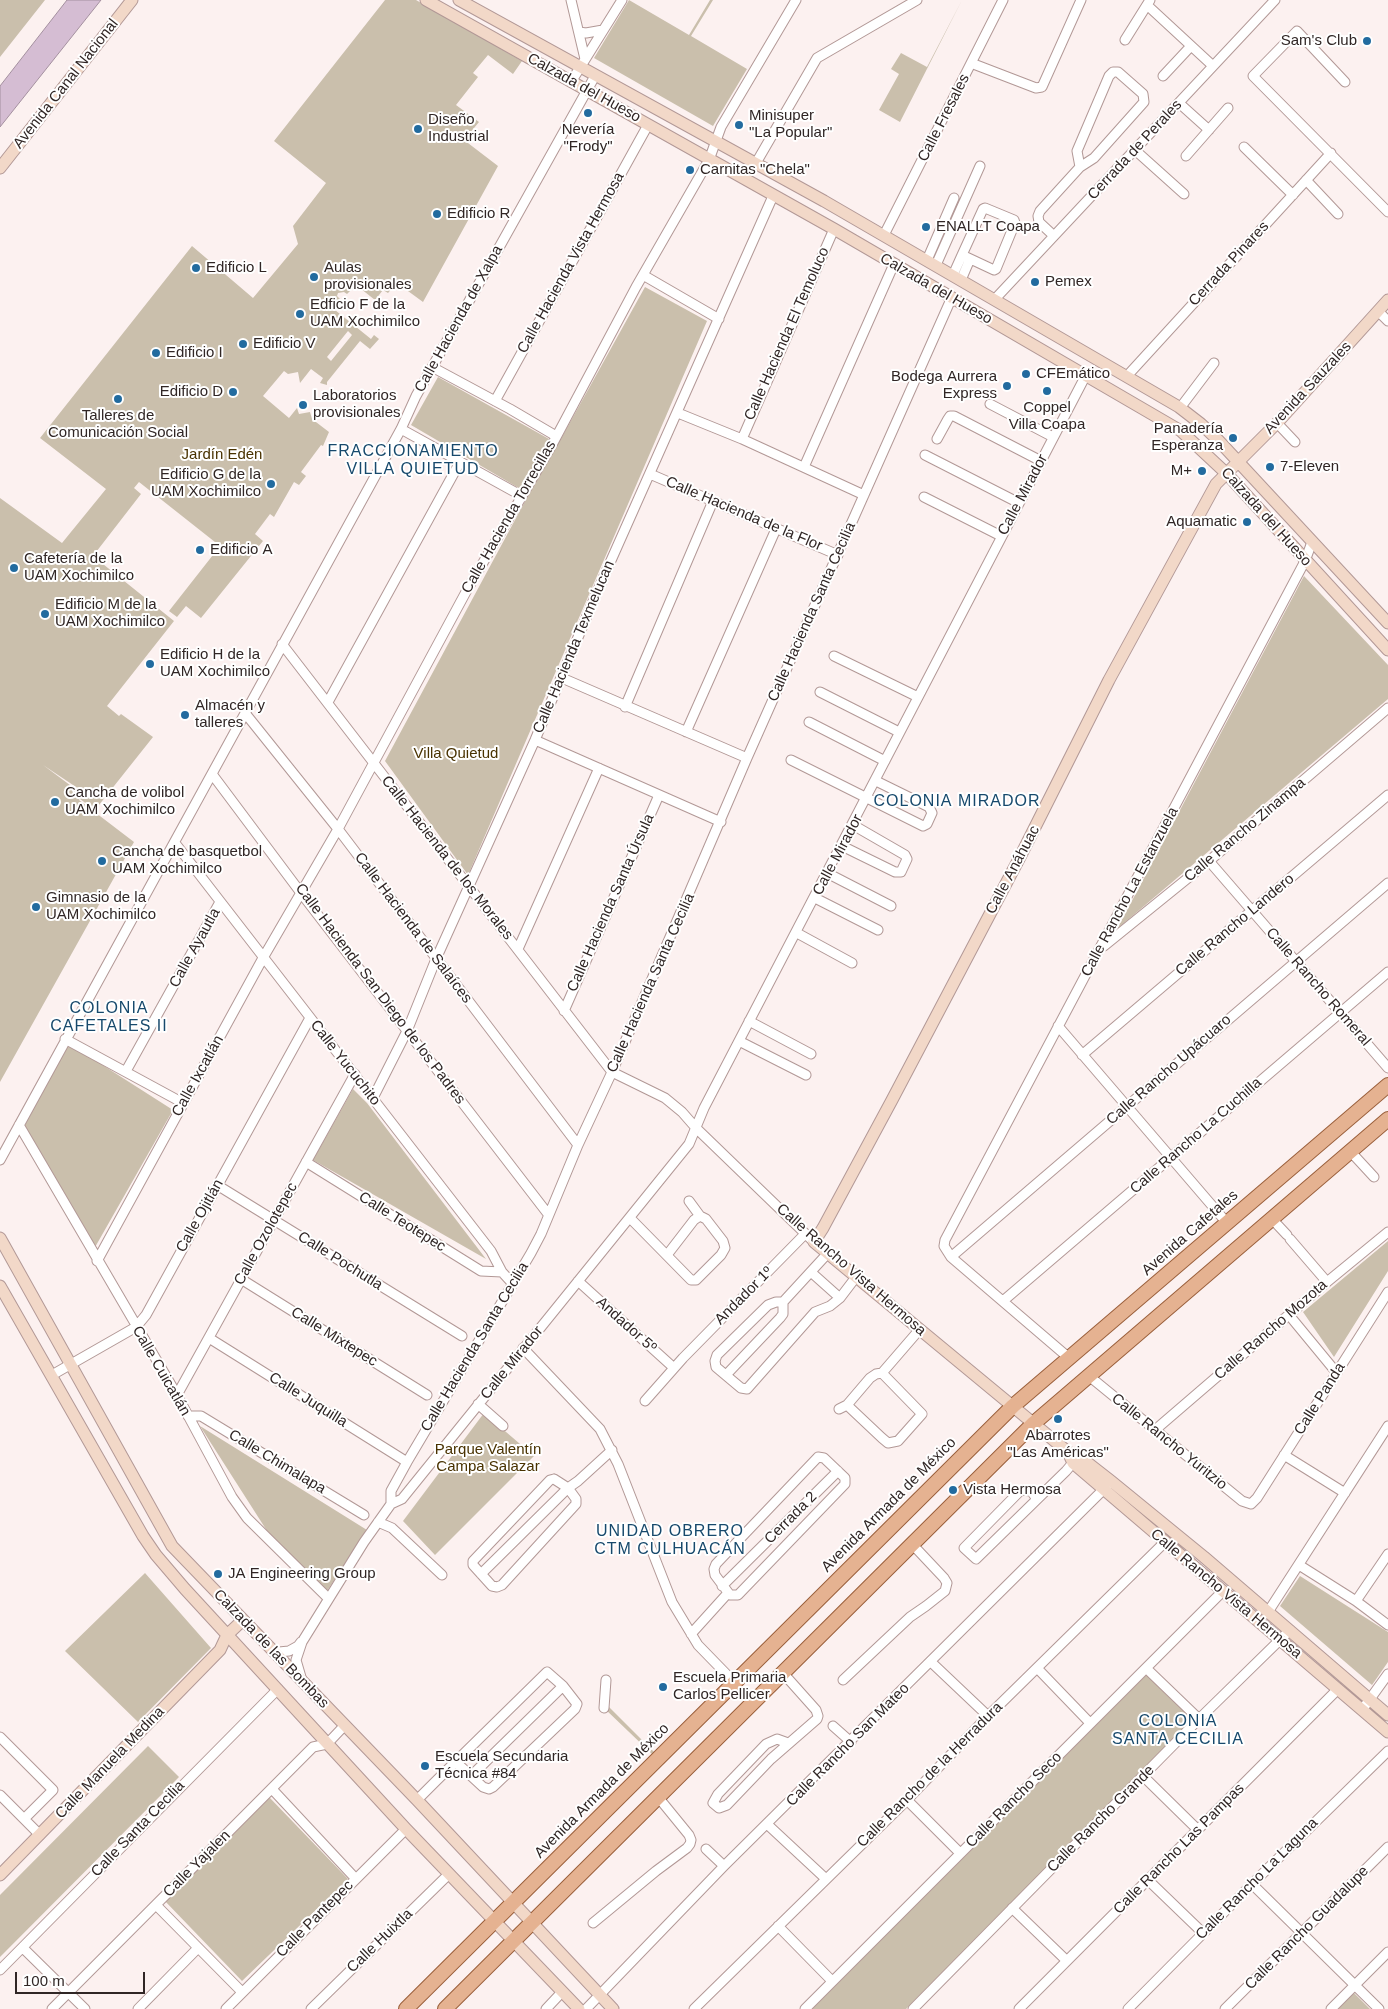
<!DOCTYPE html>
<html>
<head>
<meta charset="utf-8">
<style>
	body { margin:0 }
	#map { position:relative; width:1388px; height:2009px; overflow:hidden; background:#fcf1f0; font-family:Helvetica,sans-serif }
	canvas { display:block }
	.scale { position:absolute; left:15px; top:1972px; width:130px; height:22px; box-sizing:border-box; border:2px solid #302625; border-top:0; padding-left:6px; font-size:15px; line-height:18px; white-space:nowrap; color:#302625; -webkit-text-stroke:4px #fff; paint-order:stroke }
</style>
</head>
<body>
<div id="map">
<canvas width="1388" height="2009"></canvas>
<div class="scale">100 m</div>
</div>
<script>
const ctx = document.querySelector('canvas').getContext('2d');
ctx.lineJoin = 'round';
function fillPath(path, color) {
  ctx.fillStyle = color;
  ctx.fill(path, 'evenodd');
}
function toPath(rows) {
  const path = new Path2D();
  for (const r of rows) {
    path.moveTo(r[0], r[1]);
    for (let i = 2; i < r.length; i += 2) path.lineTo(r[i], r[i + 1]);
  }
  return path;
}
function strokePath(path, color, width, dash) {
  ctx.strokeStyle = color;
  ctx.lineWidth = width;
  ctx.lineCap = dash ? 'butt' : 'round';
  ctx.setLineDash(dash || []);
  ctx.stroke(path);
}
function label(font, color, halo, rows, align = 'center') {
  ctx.font = font + ' Helvetica,sans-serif';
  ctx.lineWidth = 4;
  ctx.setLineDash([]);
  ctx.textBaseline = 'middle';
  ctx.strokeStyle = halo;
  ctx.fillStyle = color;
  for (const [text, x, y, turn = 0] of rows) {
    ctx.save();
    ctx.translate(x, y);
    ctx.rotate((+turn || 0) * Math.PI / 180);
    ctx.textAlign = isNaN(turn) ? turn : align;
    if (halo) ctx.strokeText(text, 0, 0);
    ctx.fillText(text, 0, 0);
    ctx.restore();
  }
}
const green = toPath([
	[0,0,45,0,0,57],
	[385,0,416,0,522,61,513,74,488,55,473,73,478,77,456,105,479,122,464,140,498,166,423,302,397,283,388,293,383,290,375,300,356,285,347,294,344,292,338,293,337,296,342,301,335,310,371,339,374,335,379,339,370,349,360,341,327,382,327,385,320,383,323,378,311,369,300,383,298,372,288,374,284,371,263,396,289,418,297,408,299,414,310,412,312,419,329,432,323,446,321,445,301,472,306,476,299,485,294,482,274,517,270,514,255,534,263,541,201,618,186,606,177,617,169,611,220,546,139,482,134,488,141,494,93,556,174,621,107,706,119,716,121,714,153,737,95,810,80,799,85,793,43,765,82,794,79,800,134,842,0,1082,0,498,62,543,106,489,40,438,192,246,253,298,298,244,293,226,326,183,274,141],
	[348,331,352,335,331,361,327,357],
	[629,0,689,35,710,0,713,0,691,36,747,69,713,126,594,58],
	[962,0,900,122,879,110,899,74,891,69,901,53,927,67],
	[645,287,707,321,468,875,385,761,529,494,411,425,438,377,558,444],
	[1304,576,1388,665,1388,699,1117,929],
	[68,1043,173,1110,94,1249,24,1127],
	[353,1089,367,1103,486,1259,313,1160],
	[1388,1241,1388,1271,1334,1357,1303,1312],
	[484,1413,534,1456,435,1555,403,1521],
	[200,1426,367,1530,327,1591,269,1534],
	[145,1573,211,1648,138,1722,65,1651],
	[1300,1576,1388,1632,1388,1662,1372,1685,1280,1606],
	[1147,1670,1192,1720,1011,1907,906,2009,809,2009],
	[607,1705,654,1752,652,1754,604,1708],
	[148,1746,179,1777,0,1957,0,1895],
	[269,1797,348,1879,242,1981,163,1899],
	[1354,1993,1370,2009,1338,2009]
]);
const water = toPath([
	[67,0,101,0,0,127,0,86,67,0]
]);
const street = toPath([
	[571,0,585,59],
	[1147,5,1213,66],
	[579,32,586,33,603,30],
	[1125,40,1150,0],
	[971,63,1036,88,1042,87,1081,0],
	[1163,76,1191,46],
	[571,82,622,0],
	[1345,82,1297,31,1253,76,1388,212],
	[1179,103,1209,130],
	[1244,147,1293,195],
	[1135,150,1184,194],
	[1186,156,1228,108],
	[756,163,817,58,917,0],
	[1306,180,1338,214],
	[884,235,1003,0],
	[1054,236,1039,222,1038,216,1040,211,1080,167,1094,158,1144,102,1143,94,1118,72,1113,72,1109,76,1077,151,1080,167],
	[927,260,954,198],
	[936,265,980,166],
	[643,275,719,319],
	[953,275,962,255,983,209,985,208,1014,220,1015,223,996,269,994,270,962,255],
	[961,280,970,259],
	[995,299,1275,0],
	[1378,311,1388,321],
	[432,367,510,409,556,436],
	[1127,376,1331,153],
	[495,401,648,125],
	[990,404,1053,437],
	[1180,408,1214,363],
	[678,413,742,439,864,495],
	[1277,423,1295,442],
	[401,429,522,496],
	[742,439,834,229],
	[937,439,948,419,950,416,954,416,1041,461],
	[925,455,1019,503],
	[804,467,894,264],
	[650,474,838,555],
	[924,497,1001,536],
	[282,644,612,1072,665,1098,682,1112,696,1128,814,1242],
	[834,656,918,697],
	[562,678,747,758],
	[820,692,899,732],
	[328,702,460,462],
	[625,707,713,501],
	[245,713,338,829,578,1145],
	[809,722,885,761],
	[686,732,776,529],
	[535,740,721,822],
	[791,760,923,826,927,824,932,813,929,807,876,781],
	[212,774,301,893,548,1214],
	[175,843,491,1251,502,1272,513,1284],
	[842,846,895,872,901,872,907,859,905,855,853,825],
	[1209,861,1388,1068],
	[827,873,891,906],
	[815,898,878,930],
	[797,933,852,963],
	[1104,946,1209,861,1388,708],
	[518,949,599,768],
	[564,1011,659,795],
	[749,1021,811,1054],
	[1058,1026,1227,1223],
	[65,1039,183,1103],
	[739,1041,806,1075],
	[1082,1055,1388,795],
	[126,1071,220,902],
	[373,1098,407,1031,436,959,535,740,597,592,773,196],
	[19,1125,177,1395,232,1497,247,1518,328,1598],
	[1350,1151,1374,1177],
	[0,1160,401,429,416,396,595,76],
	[306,1162,481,1271,502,1272],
	[217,1185,462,1336],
	[689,1201,700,1216],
	[630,1218,691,1280,696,1280,721,1255,725,1248,723,1241,706,1219,700,1216,694,1220,667,1255],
	[1272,1219,1287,1235],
	[1290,1239,1327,1282],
	[951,1257,1388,883],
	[97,1261,263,958,338,829,467,590,553,443,636,287,709,160,721,127,796,0],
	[812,1273,840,1298,830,1306,815,1312,747,1389,741,1388,716,1367,715,1361,717,1355,768,1305,776,1302,783,1302,828,1253],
	[241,1279,427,1395],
	[578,1281,674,1368],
	[840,1298,856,1277],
	[1003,1301,1388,972],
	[1289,1315,1336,1372],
	[209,1338,407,1462],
	[523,1348,600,1429,618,1464,672,1602,698,1645,734,1682],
	[1069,1358,951,1257,944,1246,945,1240,1305,561,1312,542],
	[52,1375,136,1327,146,1315,310,1018],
	[726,1375,780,1318,783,1314,783,1302],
	[1089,1376,1242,1501,1251,1504,1257,1498,1388,1292],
	[177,1395,355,1074],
	[645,1401,683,1358,805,1234],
	[478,1404,503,1426],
	[847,1405,882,1438,888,1443,898,1441,922,1414,882,1373],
	[839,1409,847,1405,870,1378,876,1374,882,1373,920,1329],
	[188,1416,201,1416,364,1515],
	[1155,1430,1327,1282,1388,1232],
	[1284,1455,1345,1493],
	[818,1457,824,1458,845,1478,845,1484,738,1595,730,1595,715,1575,714,1569,716,1564,818,1457],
	[554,1479,568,1488,576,1499,576,1504,502,1585,497,1587,492,1586,473,1565,473,1561,550,1480,554,1479],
	[1037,1499,1031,1491,1021,1490,964,1548,976,1559,1066,1471,1077,1458],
	[391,1504,402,1499,689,1144,704,1108,1086,375],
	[378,1522,392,1528,442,1575],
	[1299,1565,1356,1601,1388,1625],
	[481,1574,568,1488,578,1481,612,1450],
	[722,1586,838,1471],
	[1356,1601,1388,1554],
	[1268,1612,1388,1426],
	[691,1634,728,1593],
	[271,1649,279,1652,289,1651,298,1646,301,1642],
	[931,1662,988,1716],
	[1037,1668,1090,1723],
	[1147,1669,1199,1719],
	[783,1673,816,1710,818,1716,817,1719,771,1759,727,1805,719,1808,713,1803,718,1794,766,1744,777,1739,788,1743],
	[301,1677,296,1660,302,1642,364,1542,391,1504,391,1491,407,1462,531,1253,541,1234,578,1145,612,1072,747,758,952,297],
	[843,1680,910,1617,926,1606,945,1591,947,1583,944,1578,912,1544],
	[604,1708,606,1680],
	[1362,1710,1388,1674],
	[833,1726,851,1742],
	[0,1737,53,1790,24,1819],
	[471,1776,563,1686],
	[1143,1776,1198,1830],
	[272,1789,356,1879],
	[0,1795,40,1835],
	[417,1800,436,1781,547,1672,563,1686,577,1704,575,1709,493,1787,489,1789,483,1787,456,1762],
	[907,1800,960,1853],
	[768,1825,826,1879],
	[706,1849,724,1866],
	[1148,1880,1203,1933],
	[1252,1884,1379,2009],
	[156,1905,242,1992],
	[1012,1908,1067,1961],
	[593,1923,656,1871,687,1848,690,1844,691,1840,689,1835,658,1797],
	[778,1926,832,1981],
	[23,1948,85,2009],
	[0,1970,278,1689],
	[52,2009,313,1747,327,1744,345,1725],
	[138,2009,198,1948],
	[226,2009,406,1829],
	[311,2009,449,1874],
	[546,2009,562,1992],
	[586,2009,724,1866,1108,1485],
	[694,2009,907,1800,988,1716,1165,1542],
	[805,2009,1223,1591],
	[913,2009,1199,1719,1290,1630],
	[1019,2009,1338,1689],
	[1128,2009,1252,1884,1388,1751],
	[1225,2009,1388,1847],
	[1331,2009,1388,1952]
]);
const secondary = toPath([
	[426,0,834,229,1181,431,1227,474,1388,650],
	[459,0,824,201,1179,407,1201,424,1218,440,1388,623],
	[0,168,132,0],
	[1388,300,1277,423,1216,484,1109,680,1020,857,892,1100,823,1228,814,1242,1068,1452,1079,1456,1111,1481,1204,1557,1388,1715],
	[0,1238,172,1546,417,1800,613,2009],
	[0,1286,143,1536,156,1555,185,1589,406,1829,579,2009],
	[1068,1452,1073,1463,1388,1732],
	[0,1875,220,1650,227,1635,243,1620]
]);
const primary = toPath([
	[406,2009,1013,1406,1388,1085],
	[445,2009,1034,1423,1388,1119]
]);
const markers = [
	[1367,41,5,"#226b9f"],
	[588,113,5,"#226b9f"],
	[739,125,5,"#226b9f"],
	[418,129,5,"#226b9f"],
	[690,170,5,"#226b9f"],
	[437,214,5,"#226b9f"],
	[926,227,5,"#226b9f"],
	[196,268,5,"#226b9f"],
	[314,277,5,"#226b9f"],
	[1035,282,5,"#226b9f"],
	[300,314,5,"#226b9f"],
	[243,344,5,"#226b9f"],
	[156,353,5,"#226b9f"],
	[1026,374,5,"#226b9f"],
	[1007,386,5,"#226b9f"],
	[1047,391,5,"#226b9f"],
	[233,392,5,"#226b9f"],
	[118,399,5,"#226b9f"],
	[303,405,5,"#226b9f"],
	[1233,438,5,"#226b9f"],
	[1270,467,5,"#226b9f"],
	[1202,471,5,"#226b9f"],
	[271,484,5,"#226b9f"],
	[1247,522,5,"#226b9f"],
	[200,550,5,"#226b9f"],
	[14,568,5,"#226b9f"],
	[45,614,5,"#226b9f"],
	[150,664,5,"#226b9f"],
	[185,715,5,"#226b9f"],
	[55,802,5,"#226b9f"],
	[102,861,5,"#226b9f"],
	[36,907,5,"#226b9f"],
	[1058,1419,5,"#226b9f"],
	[953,1490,5,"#226b9f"],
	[218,1574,5,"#226b9f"],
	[663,1687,5,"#226b9f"],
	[425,1766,5,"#226b9f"]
];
const poiNames = [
	["Sam's Club",1357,41,"right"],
	["Minisuper",749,116],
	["\"La Popular\"",749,133],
	["Diseño",428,120],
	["Industrial",428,137],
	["Nevería",588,130,"center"],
	["\"Frody\"",588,147,"center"],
	["Carnitas \"Chela\"",700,170],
	["Edificio R",447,214],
	["ENALLT Coapa",936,227],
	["Edificio L",206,268],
	["Aulas",324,268],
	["provisionales",324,285],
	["Pemex",1045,282],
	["Edficio F de la",310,305],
	["UAM Xochimilco",310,322],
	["Edificio V",253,344],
	["Edificio I",166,353],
	["CFEmático",1036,374],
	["Bodega Aurrera",997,377,"right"],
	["Express",997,394,"right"],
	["Edificio D",223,392,"right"],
	["Laboratorios",313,396],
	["provisionales",313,413],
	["Coppel",1047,408,"center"],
	["Villa Coapa",1047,425,"center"],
	["Talleres de",118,416,"center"],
	["Comunicación Social",118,433,"center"],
	["Panadería",1223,429,"right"],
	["Esperanza",1223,446,"right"],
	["7-Eleven",1280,467],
	["M+",1192,471,"right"],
	["Edificio G de la",261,475,"right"],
	["UAM Xochimilco",261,492,"right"],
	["Aquamatic",1237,522,"right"],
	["Edificio A",210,550],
	["Cafetería de la",24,559],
	["UAM Xochimilco",24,576],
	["Edificio M de la",55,605],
	["UAM Xochimilco",55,622],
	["Edificio H de la",160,655],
	["UAM Xochimilco",160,672],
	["Almacén y",195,706],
	["talleres",195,723],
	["Cancha de volibol",65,793],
	["UAM Xochimilco",65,810],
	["Cancha de basquetbol",112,852],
	["UAM Xochimilco",112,869],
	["Gimnasio de la",46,898],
	["UAM Xochimilco",46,915],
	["Abarrotes",1058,1436,"center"],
	["\"Las Américas\"",1058,1453,"center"],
	["Vista Hermosa",963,1490],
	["JA Engineering Group",228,1574],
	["Escuela Primaria",673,1678],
	["Carlos Pellicer",673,1695],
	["Escuela Secundaria",435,1757],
	["Técnica #84",435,1774]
];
const streetNames = [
	["Avenida Canal Nacional",66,84,-52],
	["Calzada del Hueso",584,88,29],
	["Calle Fresales",944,118,-63],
	["Cerrada de Perales",1135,150,-47],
	["Calle Hacienda Vista Hermosa",571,263,-61],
	["Cerrada Pinares",1229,264,-47],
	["Calzada del Hueso",936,289,30],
	["Calle Hacienda de Xalpa",459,319,-61],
	["Calle Hacienda El Temoluco",787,334,-66],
	["Avenida Sauzales",1308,388,-47],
	["Calle Mirador",1023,495,-62],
	["Calle Hacienda de la Flor",744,514,23],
	["Calle Hacienda Torrecillas",509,517,-60],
	["Calzada del Hueso",1266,517,48],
	["Calle Hacienda Santa Cecilia",812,612,-66],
	["Calle Hacienda Texmelucan",574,647,-67],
	["Calle Rancho Zinampa",1245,830,-40],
	["Calle Mirador",838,855,-62],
	["Calle Hacienda de los Morales",447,858,52],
	["Calle Anáhuac",1013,870,-62],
	["Calle Rancho La Estanzuela",1130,892,-62],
	["Calle Hacienda Santa Úrsula",611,903,-66],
	["Calle Rancho Landero",1235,925,-40],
	["Calle Hacienda de Salaíces",413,928,53],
	["Calle Ayautla",195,948,-61],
	["Calle Hacienda Santa Cecilia",651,983,-66],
	["Calle Rancho Romeral",1318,987,49],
	["Calle Hacienda San Diego de los Padres",380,994,53],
	["Calle Yucuchito",345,1063,52],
	["Calle Rancho Upácuaro",1169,1070,-41],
	["Calle Ixcatlán",198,1076,-61],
	["Calle Rancho La Cuchilla",1196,1136,-41],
	["Calle Ojitlán",200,1216,-61],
	["Calle Teotepec",402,1222,32],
	["Avenida Cafetales",1190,1233,-41],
	["Calle Ozolotepec",266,1234,-61],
	["Calle Pochutla",340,1261,32],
	["Calle Rancho Vista Hermosa",851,1270,41],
	["Andador 1º",744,1296,-45],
	["Andador 5º",626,1325,42],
	["Calle Rancho Mozota",1271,1330,-41],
	["Calle Mixtepec",334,1337,32],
	["Calle Hacienda Santa Cecilia",475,1347,-59],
	["Calle Mirador",512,1363,-51],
	["Calle Cuicatlán",161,1371,60],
	["Calle Panda",1320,1399,-58],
	["Calle Juquilla",308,1400,32],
	["Calle Rancho Yuritzio",1169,1442,39],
	["Calle Chimalapa",277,1462,31],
	["Avenida Armada de México",889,1505,-45],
	["Cerrada 2",791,1518,-45],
	["Calle Rancho Vista Hermosa",1226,1594,40],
	["Calzada de las Bombas",271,1649,46],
	["Calle Rancho San Mateo",848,1745,-45],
	["Calle Manuela Medina",110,1763,-46],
	["Calle Rancho de la Herradura",930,1775,-45],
	["Avenida Armada de México",602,1791,-45],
	["Calle Rancho Seco",1014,1800,-45],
	["Calle Rancho Grande",1101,1819,-45],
	["Calle Santa Cecilia",138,1829,-46],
	["Calle Rancho Las Pampas",1179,1849,-45],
	["Calle Yajalen",197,1864,-45],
	["Calle Rancho La Laguna",1257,1879,-45],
	["Calle Pantepec",315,1919,-45],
	["Calle Rancho Guadalupe",1307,1928,-45],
	["Calle Huixtla",380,1941,-44]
];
const parkNames = [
	["Jardín Edén",222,455],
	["Villa Quietud",456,754],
	["Parque Valentín",488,1450],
	["Campa Salazar",488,1467]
];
const neighbourhoodNames = [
	["FRACCIONAMIENTO",413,452],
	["VILLA QUIETUD",413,470],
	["COLONIA MIRADOR",957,802],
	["COLONIA",109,1009],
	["CAFETALES II",109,1027],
	["UNIDAD OBRERO",670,1532],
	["CTM CULHUACÁN",670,1550],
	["COLONIA",1178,1722],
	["SANTA CECILIA",1178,1740]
];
fillPath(green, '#cabfac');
fillPath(water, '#d5bdd3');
strokePath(water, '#a4909f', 1);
strokePath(street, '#b29896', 11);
strokePath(secondary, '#b29896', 13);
strokePath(primary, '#9a5f3b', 16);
strokePath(street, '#fff', 9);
strokePath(secondary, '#f2d8c8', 11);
strokePath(primary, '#e5b291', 14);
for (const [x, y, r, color] of markers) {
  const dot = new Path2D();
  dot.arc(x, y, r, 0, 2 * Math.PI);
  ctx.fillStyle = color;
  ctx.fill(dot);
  strokePath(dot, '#fff', 2);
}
label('15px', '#302625', '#fff', poiNames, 'left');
label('15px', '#302625', '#fff', streetNames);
label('15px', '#493200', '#fff', parkNames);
ctx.letterSpacing = '1px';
label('16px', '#17496c', '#fff', neighbourhoodNames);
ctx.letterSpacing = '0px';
</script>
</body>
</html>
